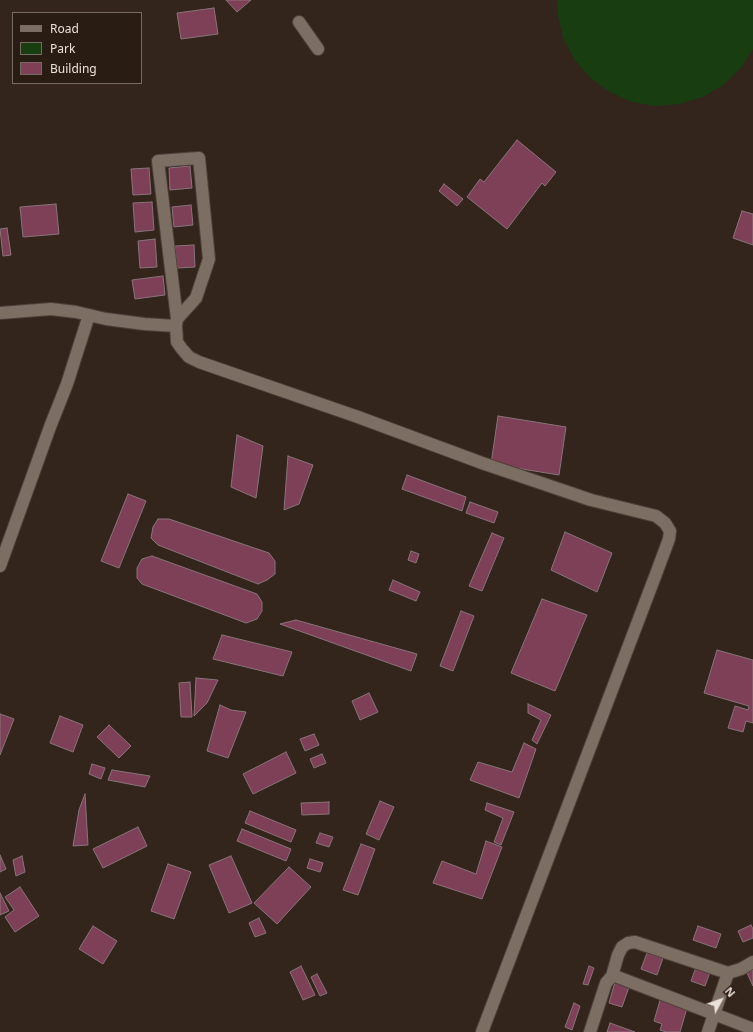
<!DOCTYPE html>
<html>
<head>
<meta charset="utf-8">
<style>
	body { margin:0 }
	#map { position:relative; width:753px; height:1032px; overflow:hidden; background:#33251c; font-family:"Noto Sans",sans-serif }
	canvas { display:block }
	.legend { position:absolute; left:12px; top:12px; width:130px; height:72px; box-sizing:border-box; background:#291c13; border:1px solid #766b63; margin:0; padding:5px 7px; list-style:none; font-size:12px; color:#eae1db }
	.legend li { display:flex; align-items:center; gap:8px; height:20px }
	.legend b { width:20px; border:1px solid #766b63 }
	.north { position:absolute; left:701px; top:980px; width:40px; height:40px; -webkit-text-stroke:3px #291c13; paint-order:stroke; rotate:49deg; font-size:11px; font-weight:700; line-height:16px; text-align:center; color:#eae1db }
	.north::after { content:''; display:block; margin:auto; width:14px; height:18px; background:#eae1db; clip-path:polygon(50% 0,100% 100%,50% 72%,0 100%) }
</style>
</head>
<body>
<div id="map">
<canvas width="753" height="1032"></canvas>
<ul class="legend">
<li><b style="height:5px;background:#7d6e63"></b>Road</li>
<li><b style="height:11px;background:#183d11"></b>Park</li>
<li><b style="height:11px;background:#7e4057"></b>Building</li>
</ul>
<div class="north">N</div>
</div>
<script>
const ctx = document.querySelector('canvas').getContext('2d');
ctx.lineJoin = 'round';
function fillPath(path, color) {
  ctx.fillStyle = color;
  ctx.fill(path, 'evenodd');
}
function toPath(rows) {
  const path = new Path2D();
  for (const r of rows) {
    path.moveTo(r[0], r[1]);
    for (let i = 2; i < r.length; i += 2) path.lineTo(r[i], r[i + 1]);
  }
  return path;
}
function strokePath(path, color, width, dash) {
  ctx.strokeStyle = color;
  ctx.lineWidth = width;
  ctx.lineCap = dash ? 'butt' : 'round';
  ctx.setLineDash(dash || []);
  ctx.stroke(path);
}
const green = toPath([
	[557,0,753,0,753,49,741,68,723,85,703,97,680,104,656,106,632,102,610,92,590,78,575,60,563,38,558,15]
]);
const building = toPath([
	[226,0,251,0,237,12,226,0],
	[214,8,218,34,181,39,177,13,214,8],
	[517,140,556,172,545,186,542,183,507,229,467,197,480,179,484,182,517,140],
	[190,166,192,188,170,190,169,168,190,166],
	[149,168,151,194,133,195,131,169,149,168],
	[444,184,463,199,457,206,439,191,444,184],
	[152,202,154,230,135,232,133,203,152,202],
	[56,204,59,234,23,237,20,207,56,204],
	[191,205,193,225,174,227,172,207,191,205],
	[742,211,753,214,753,245,733,238,742,211],
	[7,228,11,255,3,256,0,229,7,228],
	[155,239,157,267,140,268,138,241,155,239],
	[194,245,195,267,177,268,175,246,194,245],
	[163,276,165,295,135,299,132,280,163,276],
	[498,416,566,427,559,475,491,464,498,416],
	[237,435,263,446,256,498,231,487,237,435],
	[288,456,313,465,299,504,284,510,288,456],
	[407,475,466,497,462,511,402,489,407,475],
	[128,494,146,501,119,568,101,561,128,494],
	[470,502,498,512,494,523,466,513,470,502],
	[158,519,169,519,269,553,275,561,275,574,267,580,258,584,158,545,151,538,153,527,158,519],
	[565,532,612,553,597,592,551,570,565,532],
	[492,533,504,538,482,591,469,586,492,533],
	[411,551,419,554,416,563,408,560,411,551],
	[152,556,257,594,262,602,262,611,257,619,246,623,142,584,137,578,137,568,142,559,152,556],
	[393,580,420,592,416,601,389,590,393,580],
	[542,599,587,615,555,691,511,673,542,599],
	[461,611,474,616,453,671,440,666,461,611],
	[296,620,417,654,411,671,280,624,296,620],
	[222,635,292,652,283,676,213,659,222,635],
	[717,650,753,660,753,723,746,721,743,732,728,728,735,706,748,710,749,706,704,693,717,650],
	[196,678,218,680,207,703,194,716,196,678],
	[190,682,192,717,181,717,179,683,190,682],
	[369,693,378,712,360,720,352,701,369,693],
	[528,704,551,715,537,744,532,740,541,720,528,713,528,704],
	[220,705,231,710,246,712,228,758,207,751,220,705],
	[0,714,14,719,0,755,0,714],
	[60,716,83,725,73,752,50,743,60,716],
	[109,725,131,746,119,758,97,737,109,725],
	[314,734,319,745,305,751,300,739,314,734],
	[524,743,536,749,519,798,470,780,478,762,512,772,524,743],
	[286,752,296,773,253,794,243,774,286,752],
	[322,754,326,763,314,768,310,759,322,754],
	[92,764,105,768,101,779,89,774,92,764],
	[112,770,150,776,145,787,108,780,112,770],
	[85,794,88,845,73,846,79,810,85,794],
	[380,801,394,807,379,840,366,834,380,801],
	[329,802,329,814,302,815,301,803,329,802],
	[487,803,514,812,501,845,494,842,503,818,485,810,487,803],
	[250,811,296,830,291,842,245,823,250,811],
	[138,827,147,846,103,868,93,849,138,827],
	[242,829,291,849,286,861,237,841,242,829],
	[320,833,333,837,329,847,316,843,320,833],
	[486,841,502,847,482,899,433,883,442,861,476,874,486,841],
	[361,844,375,849,358,895,343,890,361,844],
	[0,855,6,869,0,872,0,855],
	[22,856,25,872,16,876,13,860,22,856],
	[231,856,252,903,229,913,209,865,231,856],
	[310,859,323,863,320,872,307,868,310,859],
	[168,864,191,872,174,919,151,911,168,864],
	[289,867,311,887,277,924,254,903,289,867],
	[20,887,39,916,15,932,5,917,14,910,5,897,20,887],
	[0,893,9,911,0,915,0,893],
	[259,918,266,933,255,937,249,923,259,918],
	[751,925,753,929,753,938,743,942,738,931,751,925],
	[93,926,117,941,103,964,79,949,93,926],
	[698,926,721,934,716,948,693,940,698,926],
	[647,953,663,958,657,975,641,969,647,953],
	[301,966,315,995,303,1000,290,972,301,966],
	[589,966,594,968,588,985,583,984,589,966],
	[696,967,710,972,705,986,691,981,696,967],
	[753,970,753,986,747,973,753,970],
	[317,974,327,993,320,996,311,977,317,974],
	[615,982,629,987,622,1007,609,1003,615,982],
	[661,997,687,1008,680,1032,666,1032,660,1030,662,1024,654,1021,661,997],
	[574,1003,580,1006,572,1030,565,1027,574,1003],
	[610,1023,635,1032,607,1032,610,1023]
]);
const street = toPath([
	[299,22,318,49],
	[0,313,51,309,76,312,106,319,144,324,176,326],
	[177,319,196,298,209,259,199,158,158,161,177,319,176,326,177,342,182,349,189,357,199,362,358,417,482,463,591,500,656,516,665,523,670,531,669,539,656,574,482,1032],
	[0,566,50,427,67,384,89,315],
	[612,976,618,955,622,947,628,943,635,942,728,973,741,969,753,962],
	[590,1032,606,983,612,976,615,976,753,1029],
	[708,1032,728,973]
]);
fillPath(green, '#183d11');
fillPath(building, '#7e4057');
strokePath(building, '#88747a', 1);
strokePath(street, '#4c4139', 14);
strokePath(street, '#7d6e63', 12);
</script>
</body>
</html>
